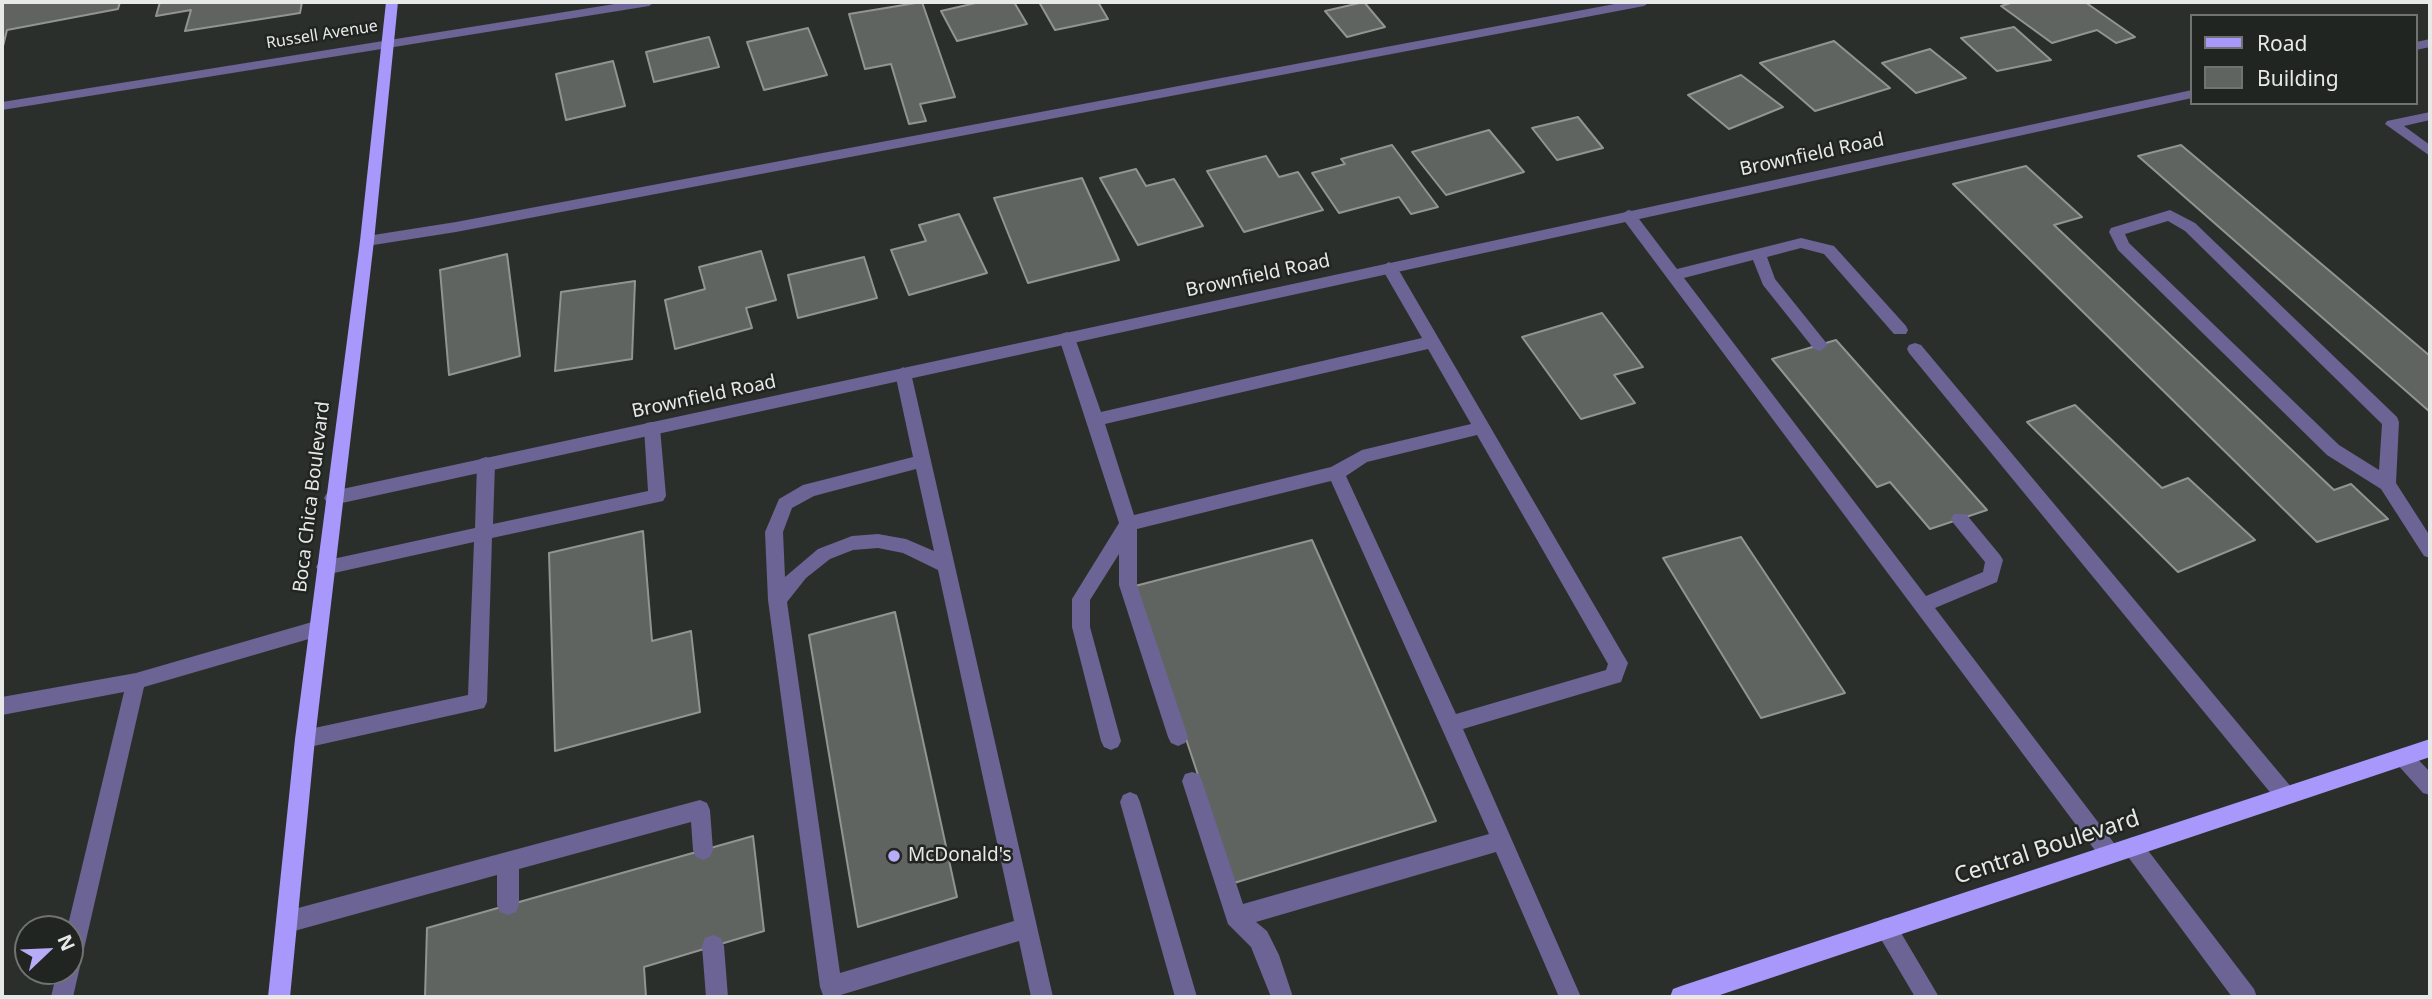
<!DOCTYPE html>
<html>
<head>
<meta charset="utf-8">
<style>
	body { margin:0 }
	#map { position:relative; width:2432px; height:999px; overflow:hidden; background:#2b2f2c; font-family:"Noto Sans",sans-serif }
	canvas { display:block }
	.frame { position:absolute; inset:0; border:4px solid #e6e9e7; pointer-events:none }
	.legend { position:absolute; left:2190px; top:14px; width:228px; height:91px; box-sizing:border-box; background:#212522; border:2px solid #707371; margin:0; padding:9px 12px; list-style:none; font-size:21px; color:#e6e9e7 }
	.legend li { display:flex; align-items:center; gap:14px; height:35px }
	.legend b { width:35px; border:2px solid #707371 }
	.north { position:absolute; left:14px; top:915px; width:70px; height:70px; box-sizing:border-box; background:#212522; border:2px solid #707371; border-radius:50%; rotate:67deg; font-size:19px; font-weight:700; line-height:28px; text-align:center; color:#e6e9e7 }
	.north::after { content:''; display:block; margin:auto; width:24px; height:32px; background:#b6acf8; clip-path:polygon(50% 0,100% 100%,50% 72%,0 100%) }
</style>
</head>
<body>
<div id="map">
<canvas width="2432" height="999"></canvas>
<div class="frame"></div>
<ul class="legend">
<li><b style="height:9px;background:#a898fb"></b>Road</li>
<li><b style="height:19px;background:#5f6460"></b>Building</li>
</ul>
<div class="north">N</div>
</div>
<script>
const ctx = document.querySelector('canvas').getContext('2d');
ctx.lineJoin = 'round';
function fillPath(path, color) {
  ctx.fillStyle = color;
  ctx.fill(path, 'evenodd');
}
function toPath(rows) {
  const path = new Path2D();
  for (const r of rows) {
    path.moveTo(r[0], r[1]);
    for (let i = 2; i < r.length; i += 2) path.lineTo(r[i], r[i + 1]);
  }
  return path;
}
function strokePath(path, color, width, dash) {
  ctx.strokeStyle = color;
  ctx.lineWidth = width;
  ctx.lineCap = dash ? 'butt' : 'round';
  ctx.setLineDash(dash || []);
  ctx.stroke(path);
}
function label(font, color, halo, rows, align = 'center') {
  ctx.font = font + ' "Noto Sans",sans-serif';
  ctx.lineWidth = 5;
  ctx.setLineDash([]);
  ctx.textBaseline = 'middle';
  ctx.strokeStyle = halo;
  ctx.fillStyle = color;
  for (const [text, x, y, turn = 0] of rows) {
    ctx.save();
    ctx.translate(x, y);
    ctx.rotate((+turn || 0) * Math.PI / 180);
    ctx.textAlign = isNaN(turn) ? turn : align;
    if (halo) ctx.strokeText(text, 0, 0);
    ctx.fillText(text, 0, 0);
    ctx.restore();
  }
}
const building = toPath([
	[2,2,120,2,118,9,7,30,2,50,2,2],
	[160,2,302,2,300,13,185,31,191,10,156,16,160,2],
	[922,2,955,97,920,104,926,121,909,124,891,64,865,69,849,14,922,2],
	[980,2,1014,2,1027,24,957,41,941,11,980,2],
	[1039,2,1098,2,1108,19,1055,30,1039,2],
	[1364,2,1385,27,1347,37,1325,11,1364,2],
	[2014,2,2085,2,2135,37,2116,43,2097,30,2052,43,2001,6,2014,2],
	[2014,27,2051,60,1997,71,1961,38,2014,27],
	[808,28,827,75,764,90,747,42,808,28],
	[709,37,719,67,654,82,646,52,709,37],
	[1834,41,1890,88,1815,111,1760,63,1834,41],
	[1930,49,1966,78,1916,93,1882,63,1930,49],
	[613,61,625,106,566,120,556,74,613,61],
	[1741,75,1783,107,1729,129,1688,95,1741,75],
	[1578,117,1603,148,1557,160,1532,128,1578,117],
	[1489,130,1524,172,1446,195,1412,152,1489,130],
	[1392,145,1438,207,1411,214,1399,197,1339,213,1312,173,1345,164,1341,159,1392,145],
	[2181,145,2430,356,2430,412,2138,156,2181,145],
	[1266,156,1279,177,1298,172,1323,210,1244,232,1207,171,1266,156],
	[2026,166,2082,217,2054,225,2334,490,2351,484,2388,519,2317,542,1953,184,2026,166],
	[1136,169,1146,186,1174,179,1203,226,1138,245,1100,178,1136,169],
	[1082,178,1119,260,1028,283,994,198,1082,178],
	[959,214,987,273,909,295,891,250,926,241,919,225,959,214],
	[761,251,776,300,746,308,752,328,675,349,665,300,705,289,699,267,761,251],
	[507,254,520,356,449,375,440,270,507,254],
	[864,257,877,298,798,318,788,275,864,257],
	[635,281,632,359,555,371,561,292,635,281],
	[1602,313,1643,367,1614,375,1635,403,1581,419,1522,337,1602,313],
	[1836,340,1987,510,1930,529,1890,482,1877,487,1772,359,1836,340],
	[2075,405,2162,488,2188,478,2255,540,2178,572,2027,422,2075,405],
	[643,531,652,641,691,631,700,712,555,751,549,553,643,531],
	[1741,537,1845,693,1761,718,1663,558,1741,537],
	[1312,540,1436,821,1234,883,1135,586,1312,540],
	[895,612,957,897,858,927,809,635,895,612],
	[753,836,764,931,644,967,646,997,425,997,427,928,753,836]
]);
const service = toPath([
	[1625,2,1650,2,1644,6,456,232,367,246,360,241,367,236,456,222,1625,2],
	[2430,112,2430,120,2404,126,2430,145,2430,156,2385,124,2387,121,2430,112],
	[1628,210,1633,211,1677,269,1801,238,1834,246,1906,326,1908,330,1906,334,1894,334,1824,254,1801,248,1767,257,1775,279,1828,345,1820,351,1814,349,1763,285,1753,260,1684,278,1926,596,1983,572,1985,562,1954,524,1951,519,1954,514,1966,514,2000,555,2003,560,1997,582,1935,608,2117,847,2120,854,2117,861,2110,864,2103,861,1623,219,1621,215,1628,210],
	[2170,210,2195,223,2397,417,2399,422,2396,483,2430,536,2430,558,2424,556,2381,489,2327,455,2118,250,2109,232,2111,228,2170,210],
	[2168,221,2185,231,2382,424,2379,470,2339,445,2129,243,2125,234,2168,221],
	[1389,262,1397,267,1628,663,1621,682,1463,729,1581,997,1559,997,1496,852,1256,922,1267,931,1279,955,1293,997,1271,997,1251,947,1228,924,1182,781,1185,774,1192,772,1199,774,1202,781,1243,904,1489,834,1331,481,1137,529,1137,585,1188,737,1185,743,1178,746,1171,743,1168,737,1119,585,1119,554,1090,600,1090,627,1121,741,1118,747,1111,750,1104,747,1101,741,1072,627,1072,599,1119,523,1059,338,1061,334,1067,332,1075,338,1101,412,1422,338,1381,267,1389,262],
	[1428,349,1471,424,1362,450,1331,467,1134,515,1105,424,1428,349],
	[1477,435,1608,664,1606,670,1456,714,1346,476,1367,462,1477,435],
	[1915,343,1921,345,2292,788,2295,795,2292,802,2285,804,2278,802,1909,353,1907,349,1909,345,1915,343],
	[903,367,911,373,1053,997,1031,997,1019,941,834,997,823,995,820,987,768,600,765,532,779,499,803,485,913,457,895,373,903,367],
	[916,469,934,551,906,539,878,534,852,536,818,549,785,577,783,532,792,508,814,496,916,469],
	[878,548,903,553,938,570,1014,921,840,973,787,602,806,578,830,559,853,550,878,548],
	[652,422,658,423,660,428,666,496,663,501,492,538,487,702,484,708,305,748,298,745,295,739,298,733,305,730,468,695,474,542,325,575,319,572,316,567,319,562,475,528,477,464,480,459,486,457,492,459,495,464,493,524,648,491,644,428,646,423,652,422],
	[319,620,326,622,328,628,326,634,144,687,73,997,51,997,57,971,70,971,70,929,67,929,124,692,2,715,2,697,136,673,319,620],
	[2403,748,2410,751,2430,772,2430,795,2423,793,2396,763,2393,757,2396,751,2403,748],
	[1130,792,1137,795,1140,802,1197,997,1175,997,1120,802,1123,795,1130,792],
	[700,800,707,803,710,810,713,850,710,857,703,860,696,857,693,850,691,822,519,869,519,905,516,912,508,915,500,912,497,905,497,875,287,933,279,930,276,922,279,914,287,911,700,800],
	[2133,837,2140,840,2254,989,2257,997,2232,997,2126,854,2123,847,2126,840,2133,837],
	[1886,918,1894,921,1939,997,1915,997,1875,929,1878,921,1886,918],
	[713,935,721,938,724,946,728,997,706,997,702,946,705,938,713,935]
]);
const minor = toPath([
	[627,2,655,2,649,6,2,110,2,102,627,2],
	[2430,39,2430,47,2416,50,2416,42,2430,39],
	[2192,90,2192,98,333,505,327,503,324,498,327,493,333,491,2192,90]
]);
const primary = toPath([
	[386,2,398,2,374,241,315,739,290,997,268,997,295,739,360,241,386,2],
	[2430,739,2430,757,1714,997,1670,997,1673,989,1681,986,2430,739]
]);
const markers = [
	[894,856,7,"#b6acf8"]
];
const farStreetnames = [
	["Russell Avenue",322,35,-9]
];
const streetNames = [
	["Brownfield Road",1812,155,-12],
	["Brownfield Road",1258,276,-12],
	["Brownfield Road",704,397,-12],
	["Boca Chica Boulevard",312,497,-83]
];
const poiNames = [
	["McDonald's",908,856]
];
const nearStreetnames = [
	["Central Boulevard",2047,848,-18]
];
fillPath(building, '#5f6460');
strokePath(building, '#909591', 2);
fillPath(service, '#6b6494');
fillPath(minor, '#6b6494');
fillPath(primary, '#a898fb');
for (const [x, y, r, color] of markers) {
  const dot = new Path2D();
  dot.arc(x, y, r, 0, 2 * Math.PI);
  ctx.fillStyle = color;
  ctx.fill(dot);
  strokePath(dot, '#212522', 2.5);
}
label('16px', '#e6e9e7', '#212522', farStreetnames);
label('19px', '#e6e9e7', '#212522', streetNames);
label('19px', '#e6e9e7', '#212522', poiNames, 'left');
label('23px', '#e6e9e7', '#212522', nearStreetnames);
</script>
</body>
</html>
